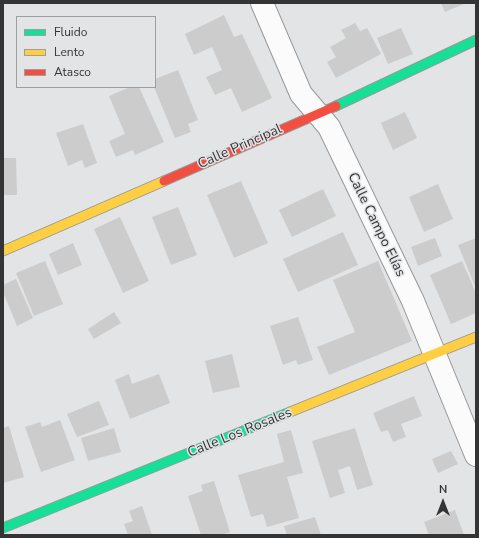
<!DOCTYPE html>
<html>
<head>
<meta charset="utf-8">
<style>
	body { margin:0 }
	#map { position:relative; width:479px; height:538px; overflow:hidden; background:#e3e4e5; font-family:"Nunito Sans",sans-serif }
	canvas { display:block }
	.frame { position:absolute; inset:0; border:4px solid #343435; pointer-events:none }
	.legend { position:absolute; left:16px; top:16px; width:140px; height:72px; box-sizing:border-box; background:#e2e4e6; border:1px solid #9c9e9f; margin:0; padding:5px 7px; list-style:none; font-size:12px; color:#343435 }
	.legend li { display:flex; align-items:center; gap:8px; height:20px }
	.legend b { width:20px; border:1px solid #9c9e9f }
	.north { position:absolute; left:423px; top:482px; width:40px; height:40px; -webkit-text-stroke:3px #e2e4e6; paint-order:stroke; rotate:0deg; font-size:11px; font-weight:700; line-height:16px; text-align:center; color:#343435 }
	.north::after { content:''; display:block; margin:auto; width:14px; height:18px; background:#343435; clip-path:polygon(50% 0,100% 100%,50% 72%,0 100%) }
</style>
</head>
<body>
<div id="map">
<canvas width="479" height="538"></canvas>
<div class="frame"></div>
<ul class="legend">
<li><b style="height:5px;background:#16e098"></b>Fluido</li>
<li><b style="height:5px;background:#ffcf43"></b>Lento</li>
<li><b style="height:5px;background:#f24e42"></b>Atasco</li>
</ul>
<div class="north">N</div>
</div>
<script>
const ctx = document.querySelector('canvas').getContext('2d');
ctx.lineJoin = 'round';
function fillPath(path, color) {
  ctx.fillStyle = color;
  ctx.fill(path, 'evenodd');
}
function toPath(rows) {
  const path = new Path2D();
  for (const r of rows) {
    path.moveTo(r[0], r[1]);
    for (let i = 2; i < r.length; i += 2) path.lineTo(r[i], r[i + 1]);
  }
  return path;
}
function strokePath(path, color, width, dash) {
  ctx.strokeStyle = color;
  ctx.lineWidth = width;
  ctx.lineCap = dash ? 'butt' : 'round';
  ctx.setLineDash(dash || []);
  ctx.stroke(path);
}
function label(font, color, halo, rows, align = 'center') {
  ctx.font = font + ' "Nunito Sans",sans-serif';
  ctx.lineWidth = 3;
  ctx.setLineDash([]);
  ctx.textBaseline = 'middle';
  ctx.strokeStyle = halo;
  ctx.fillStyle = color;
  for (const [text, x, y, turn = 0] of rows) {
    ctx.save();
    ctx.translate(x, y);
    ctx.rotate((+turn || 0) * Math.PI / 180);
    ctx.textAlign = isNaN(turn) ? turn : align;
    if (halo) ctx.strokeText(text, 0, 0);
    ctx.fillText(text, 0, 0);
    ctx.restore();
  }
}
const building = toPath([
	[441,3,464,3,464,4,445,12],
	[224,15,234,37,242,34,272,98,242,112,231,88,215,95,206,77,222,70,212,47,194,55,185,34],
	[355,23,360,31,367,28,381,54,336,78,327,62,336,57,330,47,346,38,341,30],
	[401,28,413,54,388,64,377,38],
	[178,70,198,120,188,124,191,132,175,138,154,87,155,79],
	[130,87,139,87,164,142,135,155,133,150,116,157,109,141,125,134,109,96],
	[405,112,417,138,393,150,381,123],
	[83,124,97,163,85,168,82,160,68,166,56,133],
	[3,158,16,158,17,195,3,195],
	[241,181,268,243,234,258,207,195],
	[438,184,453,219,424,232,409,197],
	[323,189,336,216,292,237,279,210],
	[178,207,197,255,171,265,152,217],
	[120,217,149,281,123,293,94,229],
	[343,232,358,265,298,292,283,259],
	[435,238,442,256,418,266,411,247],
	[476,238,476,286,475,286,458,245],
	[73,243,82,265,58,275,49,254],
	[45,261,63,304,34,316,16,273],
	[378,261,412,341,329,375,317,347,355,332,333,280],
	[462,261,476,293,476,313,451,324,430,275],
	[16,279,33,318,17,326,3,292,3,285],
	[114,312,121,323,94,339,88,329],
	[298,317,313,360,298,365,296,360,283,365,270,326],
	[232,354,240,387,213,393,205,361],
	[129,374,132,384,159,374,170,403,130,419,115,380],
	[414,396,422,416,401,424,406,437,393,442,388,430,381,432,373,413],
	[99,401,109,425,77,437,67,414],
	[60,420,75,460,41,472,25,427,40,422,42,427],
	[9,426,24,477,3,483,3,428],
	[114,428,121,452,88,461,81,438],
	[355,428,373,485,357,490,350,466,338,470,345,493,330,498,312,441],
	[291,430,303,473,287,477,299,518,267,527,263,514,251,517,238,475,284,462,277,434],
	[451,451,458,464,438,473,432,459],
	[214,481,230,532,221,535,201,535,188,496,203,491,201,485],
	[142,506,152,535,128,535,124,524,133,521,129,511],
	[455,510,464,535,429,535,424,522],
	[315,517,321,535,287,535,284,526]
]);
const street = toPath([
	[262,3,301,94,329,127,413,301,476,455]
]);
const fast = toPath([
	[336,106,476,40],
	[3,528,290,412]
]);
const slow = toPath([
	[3,251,164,181],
	[290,412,476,337]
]);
const jam = toPath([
	[164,181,336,106]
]);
const streetNames = [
	["Calle Principal",240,147,-24],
	["Calle Campo Elías",376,225,64],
	["Calle Los Rosales",240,433,-22]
];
fillPath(building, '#ccc');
strokePath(street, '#989899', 24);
strokePath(fast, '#989899', 11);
strokePath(slow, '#989899', 11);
strokePath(jam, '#989899', 11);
strokePath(street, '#fbfbfb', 22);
strokePath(fast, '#16e098', 9);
strokePath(slow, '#ffcf43', 9);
strokePath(jam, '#f24e42', 9);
label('14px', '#343435', '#e2e4e6', streetNames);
</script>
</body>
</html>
